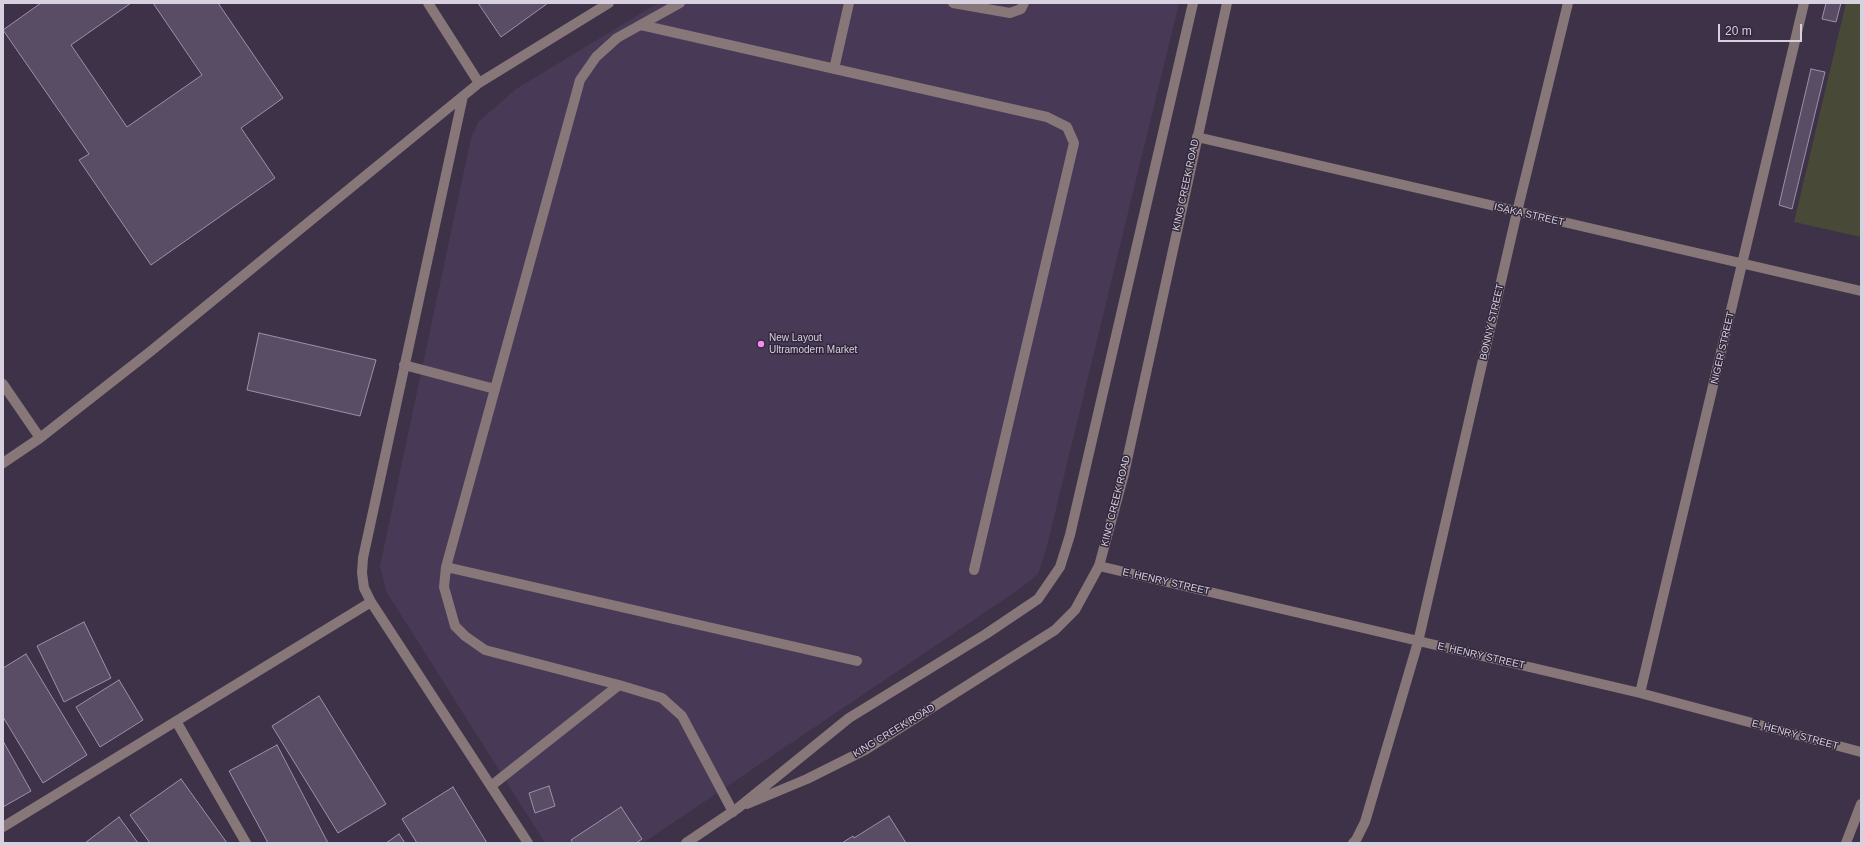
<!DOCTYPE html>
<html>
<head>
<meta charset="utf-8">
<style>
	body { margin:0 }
	#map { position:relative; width:1864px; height:846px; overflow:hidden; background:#3d3248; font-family:Helvetica,sans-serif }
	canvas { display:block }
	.frame { position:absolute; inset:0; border:4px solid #d7d0df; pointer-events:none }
	.scale { position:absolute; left:1718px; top:24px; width:84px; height:18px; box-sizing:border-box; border:2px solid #d7d0df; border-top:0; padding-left:5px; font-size:12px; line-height:14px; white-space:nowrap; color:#d7d0df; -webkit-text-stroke:3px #32283d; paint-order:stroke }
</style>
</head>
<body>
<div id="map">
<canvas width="1864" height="846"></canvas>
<div class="frame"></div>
<div class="scale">20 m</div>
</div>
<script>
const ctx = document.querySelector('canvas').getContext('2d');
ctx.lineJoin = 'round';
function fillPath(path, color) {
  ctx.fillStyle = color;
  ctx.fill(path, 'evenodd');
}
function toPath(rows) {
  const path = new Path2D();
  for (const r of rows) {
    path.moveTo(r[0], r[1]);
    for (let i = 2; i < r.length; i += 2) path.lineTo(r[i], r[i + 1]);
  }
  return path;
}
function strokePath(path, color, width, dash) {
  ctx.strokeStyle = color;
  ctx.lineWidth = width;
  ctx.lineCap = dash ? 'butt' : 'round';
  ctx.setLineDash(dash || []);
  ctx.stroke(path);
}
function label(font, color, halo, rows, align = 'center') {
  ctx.font = font + ' Helvetica,sans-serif';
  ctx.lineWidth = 3;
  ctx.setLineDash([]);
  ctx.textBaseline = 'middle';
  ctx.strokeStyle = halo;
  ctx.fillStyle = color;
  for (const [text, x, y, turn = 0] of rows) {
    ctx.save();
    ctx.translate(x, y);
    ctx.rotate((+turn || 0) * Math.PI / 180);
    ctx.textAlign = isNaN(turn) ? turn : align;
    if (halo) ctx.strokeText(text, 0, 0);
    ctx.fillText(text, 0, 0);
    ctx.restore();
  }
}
const built = toPath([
	[658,3,1179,3,1046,550,1038,574,1021,588,643,843,545,843,386,591,380,566,471,138,478,122,516,89]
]);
const green = toPath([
	[1846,3,1861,3,1861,237,1794,222]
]);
const building = toPath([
	[41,3,131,3,71,45,127,127,202,75,153,3,218,3,283,98,241,128,275,178,151,265,79,160,89,154,3,30,41,3],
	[478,3,548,3,501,37,478,3],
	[1826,3,1841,3,1836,22,1822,19,1826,3],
	[1811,69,1825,72,1792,209,1779,205,1811,69],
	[259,333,376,360,360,416,247,390,259,333],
	[84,622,111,678,64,702,37,646,84,622],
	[26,654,87,755,43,783,3,717,3,668,26,654],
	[119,680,143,720,100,747,76,707,119,680],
	[319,696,386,804,338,833,272,726,319,696],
	[3,741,31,791,3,807,3,741],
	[277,745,328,843,268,843,229,771,277,745],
	[181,779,227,843,150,843,130,815,181,779],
	[549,786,555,806,535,813,529,793,549,786],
	[453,787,487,843,417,843,402,819,453,787],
	[621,807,642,839,636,843,573,843,571,840,621,807],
	[889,816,906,843,842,843,853,836,854,838,889,816],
	[119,817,138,843,85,843,119,817],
	[399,834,405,843,386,843,399,834]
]);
const minor = toPath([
	[428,3,479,83],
	[680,3,617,38,596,57,580,80,446,567,444,587,455,626,465,636,485,650,619,685,662,698,682,716,733,812],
	[953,3,1010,13,1021,9,1024,3],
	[641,25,1047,117,1067,127,1074,143,974,570],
	[834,69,849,3],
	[463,96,363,558,362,573,364,588,371,602,528,843],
	[1197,137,1861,291],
	[404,365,495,389],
	[3,384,40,438],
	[3,463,40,438,151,351,479,83,609,3],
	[1099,566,1640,693,1861,752],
	[446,567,857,661],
	[1640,693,1804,3],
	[176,721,246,843],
	[491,786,619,685],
	[747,804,807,779,865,750,1055,630,1075,610,1099,566,1124,474,1227,3],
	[3,827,371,602],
	[686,843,738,808,849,718,986,634,1038,599,1060,567,1070,535,1193,3],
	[1353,843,1356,840,1365,822,1418,642,1517,212,1568,3],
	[1846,843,1861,804]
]);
const markers = [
	[761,344,4,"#f489f0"]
];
const streetNames = [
	["KING CREEK ROAD",1186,185,-78],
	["ISAKA STREET",1529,215,13],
	["BONNY STREET",1492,322,-77],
	["NIGER STREET",1723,348,-77],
	["KING CREEK ROAD",1116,501,-76],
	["E. HENRY STREET",1166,582,13],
	["E. HENRY STREET",1481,656,13],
	["KING CREEK ROAD",894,731,-31],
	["E. HENRY STREET",1795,735,15]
];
const poiNames = [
	["New Layout",769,338],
	["Ultramodern Market",769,350]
];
fillPath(built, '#483a57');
fillPath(green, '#484936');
fillPath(building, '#594d66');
strokePath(building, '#9c90aa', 1);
strokePath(minor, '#877778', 10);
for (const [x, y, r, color] of markers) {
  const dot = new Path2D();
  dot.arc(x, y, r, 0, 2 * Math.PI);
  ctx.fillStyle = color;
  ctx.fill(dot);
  strokePath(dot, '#32283d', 1.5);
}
label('10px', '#d7d0df', '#32283d', streetNames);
label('10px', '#d7d0df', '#32283d', poiNames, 'left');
</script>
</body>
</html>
